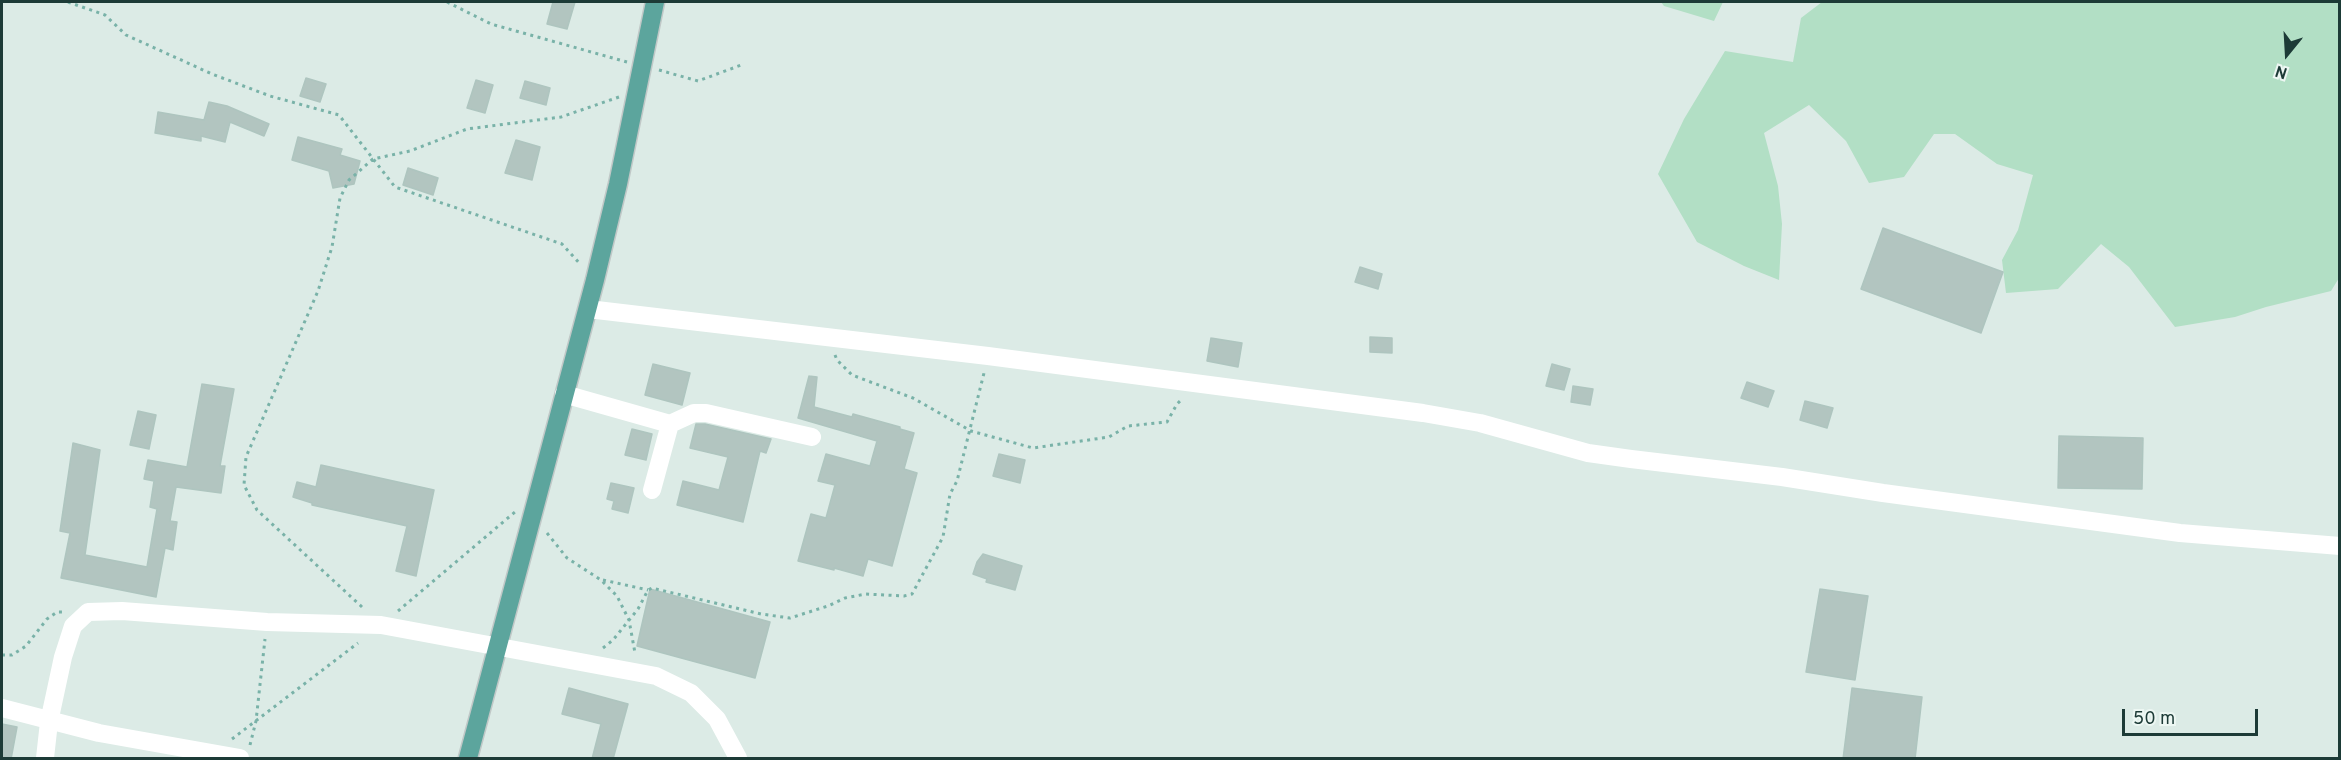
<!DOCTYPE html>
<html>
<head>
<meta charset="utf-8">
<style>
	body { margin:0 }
	#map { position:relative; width:2341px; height:760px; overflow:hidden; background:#dcebe6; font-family:Overpass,sans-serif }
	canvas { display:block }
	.frame { position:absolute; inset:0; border:3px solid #1d3b37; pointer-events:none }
	.north { position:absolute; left:2257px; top:24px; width:60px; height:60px; -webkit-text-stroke:4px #edf7f3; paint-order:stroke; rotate:198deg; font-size:16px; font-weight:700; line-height:24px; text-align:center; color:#1d3b37 }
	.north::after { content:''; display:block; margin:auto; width:21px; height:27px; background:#1d3b37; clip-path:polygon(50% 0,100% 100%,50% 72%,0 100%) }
	.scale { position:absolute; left:2122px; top:709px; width:136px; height:27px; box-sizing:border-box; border:3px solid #1d3b37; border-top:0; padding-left:8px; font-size:18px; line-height:21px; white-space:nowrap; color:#1d3b37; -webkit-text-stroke:4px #edf7f3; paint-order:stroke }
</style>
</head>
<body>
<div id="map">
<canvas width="2341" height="760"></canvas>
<div class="frame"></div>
<div class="north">N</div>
<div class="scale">50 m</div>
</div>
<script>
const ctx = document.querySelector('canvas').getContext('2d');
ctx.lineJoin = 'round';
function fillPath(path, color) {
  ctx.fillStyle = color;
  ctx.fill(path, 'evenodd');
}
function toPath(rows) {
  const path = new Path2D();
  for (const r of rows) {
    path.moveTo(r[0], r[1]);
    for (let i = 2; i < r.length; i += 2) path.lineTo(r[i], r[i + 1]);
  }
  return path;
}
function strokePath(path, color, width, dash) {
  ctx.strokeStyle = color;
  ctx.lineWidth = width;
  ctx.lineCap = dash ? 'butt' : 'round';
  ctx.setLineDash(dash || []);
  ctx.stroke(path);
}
const green = toPath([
	[1661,2,1723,2,1714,21,1664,6],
	[1822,2,2339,2,2339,278,2331,291,2266,307,2235,317,2175,327,2129,267,2101,244,2058,289,2006,293,2002,260,2018,230,2033,175,1997,164,1955,134,1934,134,1904,177,1869,183,1846,141,1809,105,1764,133,1778,186,1782,224,1779,280,1744,266,1697,242,1658,174,1684,119,1725,51,1793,62,1801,18]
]);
const building = toPath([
	[553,2,575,2,567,29,547,24,553,2],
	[306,78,326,84,320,102,300,96,306,78],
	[476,80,493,85,485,113,467,108,476,80],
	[525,81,550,88,546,105,520,98,525,81],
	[209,102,227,106,269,124,264,136,230,122,225,142,201,136,201,141,155,133,158,112,204,120,209,102],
	[298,137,342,149,340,155,360,161,354,184,333,188,329,171,292,160,298,137],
	[516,140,540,147,532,180,505,173,516,140],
	[408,168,438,178,433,195,403,185,408,168],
	[1883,228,2003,272,1981,333,1861,289,1883,228],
	[1360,267,1382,274,1378,289,1355,282,1360,267],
	[1370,337,1392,338,1392,353,1370,352,1370,337],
	[1211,338,1242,343,1238,367,1207,361,1211,338],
	[653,364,690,373,682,405,645,395,653,364],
	[1552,364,1570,369,1564,390,1546,386,1552,364],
	[809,376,817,377,814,407,852,417,853,414,900,427,900,429,914,433,904,469,917,473,892,566,868,559,863,576,834,568,834,570,798,561,811,514,826,518,835,485,818,481,826,454,870,466,877,441,798,418,809,376],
	[1747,382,1774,391,1768,407,1741,398,1747,382],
	[202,384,234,389,220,466,225,466,221,493,176,487,170,521,177,522,173,550,165,548,156,597,61,578,70,533,60,531,73,443,100,450,85,555,147,567,157,509,150,507,154,481,144,479,148,460,187,467,202,384],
	[1573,386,1593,389,1590,405,1571,402,1573,386],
	[1805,401,1833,408,1827,428,1800,420,1805,401],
	[138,411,156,415,149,449,130,445,138,411],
	[696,424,705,424,771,439,766,453,760,451,743,522,677,505,683,481,719,490,728,457,690,448,696,424],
	[632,429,652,434,646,460,625,455,632,429],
	[2059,436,2143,438,2142,489,2058,488,2059,436],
	[999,454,1025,460,1020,483,993,476,999,454],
	[321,465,434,490,416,576,396,571,407,526,312,505,312,503,293,497,297,482,316,487,321,465],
	[611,483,634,488,628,513,612,509,614,501,607,499,611,483],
	[983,554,1022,566,1015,590,986,582,987,579,973,574,977,562,983,554],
	[650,589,770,622,755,678,637,646,650,589],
	[1820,589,1868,596,1855,680,1806,672,1820,589],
	[569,688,628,704,613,759,592,759,601,724,562,714,569,688],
	[1852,688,1922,697,1915,759,1843,759,1852,688],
	[2,724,17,727,11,759,2,759,2,724]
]);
const path = toPath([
	[68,2,105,15,126,35,212,74,270,96,339,115,395,187,562,244,581,265],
	[447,2,491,24,627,62],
	[659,70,698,81,744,64],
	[835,355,837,360,852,375,913,398,971,431,1033,448,1109,437,1128,426,1167,422,1177,404,1181,400],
	[547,533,567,558,601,580,617,596,629,620,635,653],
	[603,580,648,590],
	[362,607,257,510,244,485,246,457,318,291,332,247,340,198,349,180,373,159,410,151,467,129,561,117,619,97],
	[398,611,515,512],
	[603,648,613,640,638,609,648,590,652,588,761,614,790,618,828,606,845,598,866,594,904,596,912,594,943,537,950,494,957,481,984,373],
	[2,655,12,655,26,646,47,619,57,612,62,612],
	[232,739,358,643],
	[250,745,256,721,265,639]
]);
const minor = toPath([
	[588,309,988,356,1423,413,1480,423,1588,453,1631,459,1782,477,1883,493,2180,533,2340,546],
	[564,394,670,424,694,413,706,413,812,437],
	[652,490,670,424],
	[2,708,99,733,240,758],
	[45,758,49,722,63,657,73,626,88,612,122,611,267,622,381,625,656,676,691,693,717,719,738,758]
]);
const major = toPath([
	[468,758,595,280,618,184,655,2]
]);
fillPath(green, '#b2dfc5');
fillPath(building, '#b2c5c0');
strokePath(building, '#aec5bf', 1.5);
strokePath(major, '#c0c8c7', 21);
strokePath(path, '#79b2a8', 3, [3, 4.5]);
strokePath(minor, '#fff', 18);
strokePath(major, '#5ca59d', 18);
</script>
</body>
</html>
